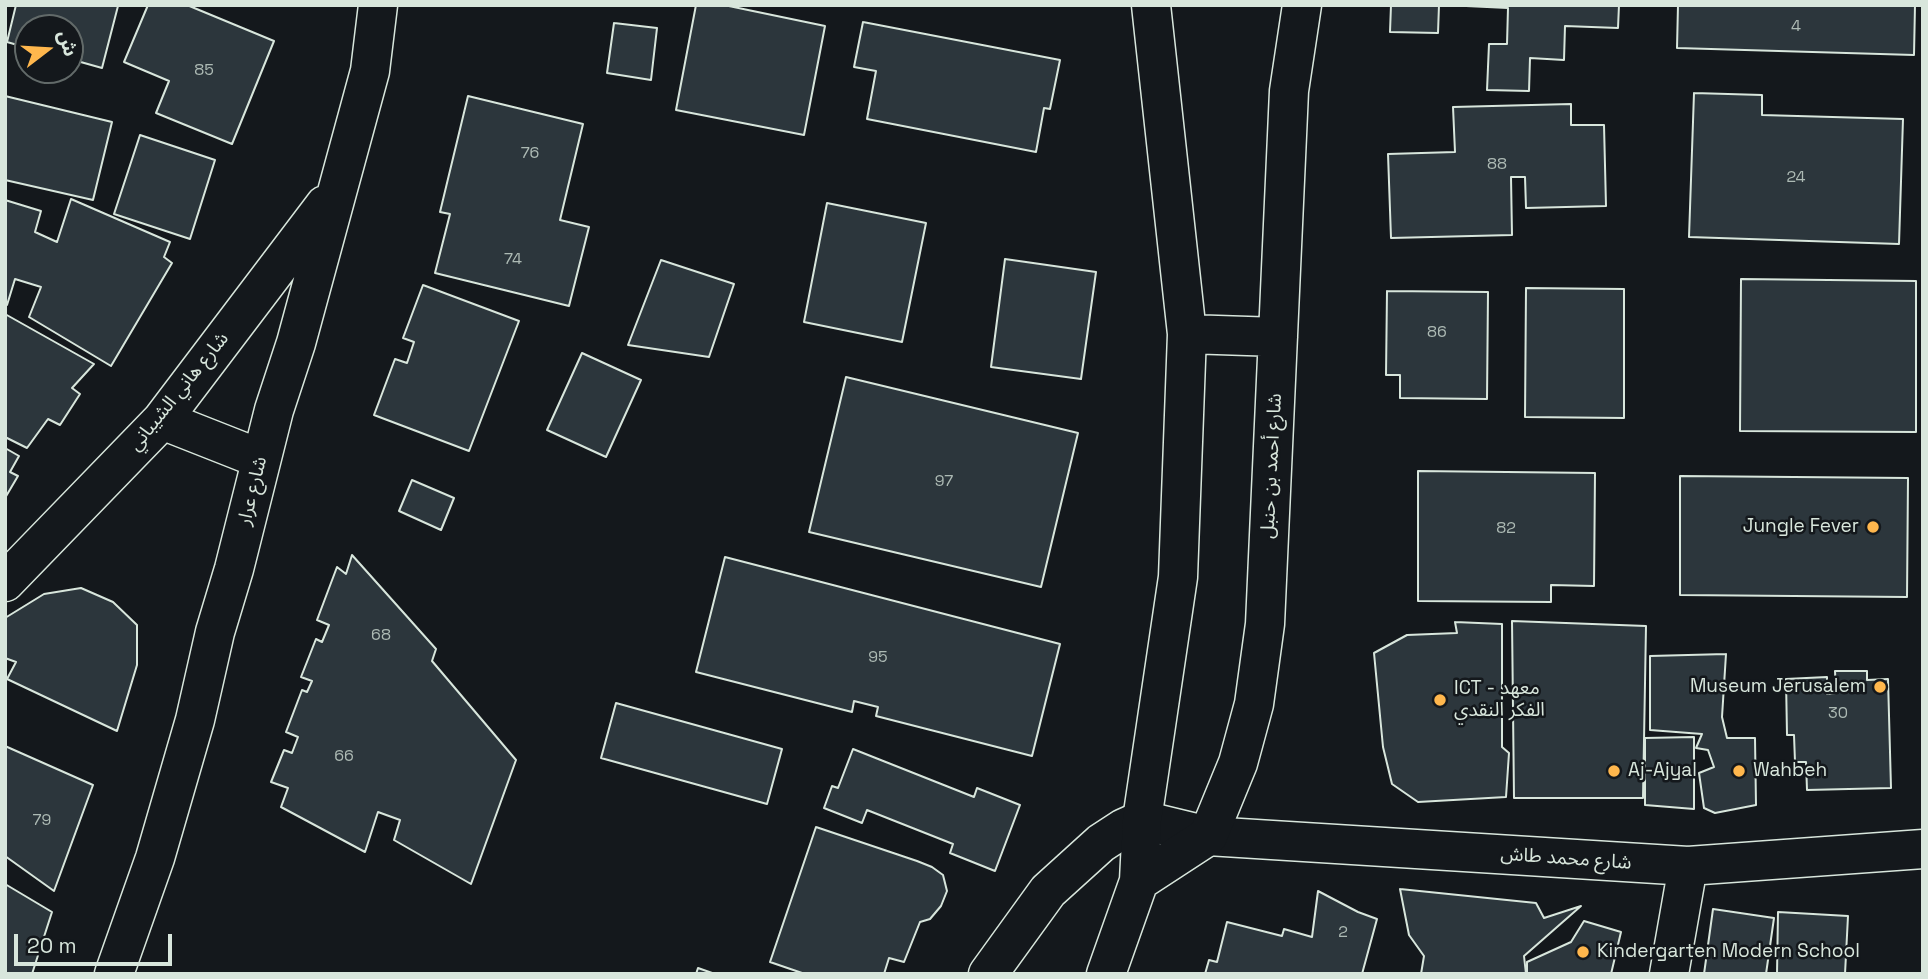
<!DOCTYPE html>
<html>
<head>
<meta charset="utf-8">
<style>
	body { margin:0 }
	#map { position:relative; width:1928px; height:979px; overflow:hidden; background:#14181c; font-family:"Space Grotesk","Noto Sans Arabic",sans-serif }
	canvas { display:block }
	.frame { position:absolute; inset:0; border:7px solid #d8e6dc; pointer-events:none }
	.north { position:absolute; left:14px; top:14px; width:70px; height:70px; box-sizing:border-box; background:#14181c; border:2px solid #626a69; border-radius:50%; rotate:73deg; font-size:19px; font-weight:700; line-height:28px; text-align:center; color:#d8e6dc }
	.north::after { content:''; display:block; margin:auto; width:24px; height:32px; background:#ffb74d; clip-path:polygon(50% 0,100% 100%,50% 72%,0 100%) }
	.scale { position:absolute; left:14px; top:934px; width:158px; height:32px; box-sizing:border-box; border:4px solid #d8e6dc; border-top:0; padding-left:9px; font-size:21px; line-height:24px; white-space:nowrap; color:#d8e6dc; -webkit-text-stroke:5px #14181c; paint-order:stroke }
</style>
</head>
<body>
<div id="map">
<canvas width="1928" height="979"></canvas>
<div class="frame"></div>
<div class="north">ش</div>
<div class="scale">20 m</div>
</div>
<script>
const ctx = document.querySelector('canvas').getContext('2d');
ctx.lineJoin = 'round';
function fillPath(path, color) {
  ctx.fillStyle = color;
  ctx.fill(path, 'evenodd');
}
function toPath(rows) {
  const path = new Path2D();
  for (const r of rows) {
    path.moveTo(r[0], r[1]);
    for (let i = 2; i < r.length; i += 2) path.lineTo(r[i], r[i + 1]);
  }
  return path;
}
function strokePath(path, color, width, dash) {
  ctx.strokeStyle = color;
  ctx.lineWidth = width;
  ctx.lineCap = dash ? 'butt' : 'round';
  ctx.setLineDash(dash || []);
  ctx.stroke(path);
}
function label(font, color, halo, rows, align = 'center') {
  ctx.font = font + ' "Space Grotesk","Noto Sans Arabic",sans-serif';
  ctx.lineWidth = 5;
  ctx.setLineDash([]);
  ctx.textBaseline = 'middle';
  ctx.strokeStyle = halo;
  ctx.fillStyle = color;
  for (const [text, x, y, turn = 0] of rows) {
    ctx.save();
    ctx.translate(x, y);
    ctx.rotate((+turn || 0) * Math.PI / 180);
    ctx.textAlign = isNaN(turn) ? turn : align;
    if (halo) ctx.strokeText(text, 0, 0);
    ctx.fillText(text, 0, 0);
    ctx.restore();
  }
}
const building = toPath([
	[16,5,118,6,102,68,70,59,70,28,28,28,28,48,7,42,16,5],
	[148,5,187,5,274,41,232,144,156,113,169,81,124,62,148,5],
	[696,5,724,5,825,26,804,135,676,110,696,5],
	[1391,5,1439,5,1438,33,1390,32,1391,5],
	[1445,5,1619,5,1618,28,1565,26,1564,60,1530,58,1529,91,1487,90,1489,44,1507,44,1508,8,1445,5],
	[1678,5,1915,5,1914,55,1677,48,1678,5],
	[863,22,1060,60,1050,109,1044,108,1036,152,867,119,876,71,854,67,863,22],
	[614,23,657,28,651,80,607,73,614,23],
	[1694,93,1762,95,1762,115,1903,119,1899,244,1689,237,1694,93],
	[5,96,112,122,93,200,5,180,5,96],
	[468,96,583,124,560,220,589,227,569,306,435,273,450,214,440,212,468,96],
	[1571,104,1571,125,1604,125,1606,206,1526,208,1525,177,1511,177,1512,235,1391,238,1388,154,1455,152,1453,107,1571,104],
	[140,135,215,160,190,239,114,214,140,135],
	[71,199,170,242,164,257,172,263,111,366,29,317,41,287,15,279,7,305,5,305,5,200,41,211,35,232,57,242,71,199],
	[827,203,926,223,902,342,804,322,827,203],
	[1005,259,1096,272,1081,379,991,367,1005,259],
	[661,260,734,284,709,357,628,345,661,260],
	[1741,279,1916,281,1916,432,1740,431,1741,279],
	[423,285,519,321,469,451,374,415,395,359,407,363,414,342,403,338,423,285],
	[1526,288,1624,289,1624,418,1525,417,1526,288],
	[1387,291,1488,292,1487,399,1400,398,1400,375,1386,375,1387,291],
	[5,314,94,364,72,388,80,394,60,425,48,419,27,448,5,437,5,314],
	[582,353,641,380,606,457,547,430,582,353],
	[846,377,1078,433,1041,587,809,532,846,377],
	[5,448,19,456,10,472,18,476,5,498,5,448],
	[1418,471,1595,473,1594,586,1551,585,1551,602,1418,601,1418,471],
	[1680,476,1908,478,1907,597,1680,595,1680,476],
	[412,480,454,498,441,530,399,511,412,480],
	[352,555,436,649,432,661,516,760,471,884,394,840,400,820,378,812,365,852,281,807,288,788,271,782,284,750,292,753,298,737,286,732,302,690,307,692,312,681,301,677,316,639,322,642,329,625,317,620,337,567,346,574,352,555],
	[725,557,1060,644,1032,756,876,716,878,707,854,701,852,712,696,672,725,557],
	[81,588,113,602,137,625,137,665,117,731,7,679,16,662,5,658,5,618,44,594,81,588],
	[1512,621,1646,626,1643,798,1514,798,1512,621],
	[1455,622,1502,624,1502,747,1509,753,1506,797,1418,802,1392,784,1383,747,1374,653,1407,635,1457,633,1455,622],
	[1726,654,1722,717,1727,738,1755,738,1756,805,1715,813,1704,808,1699,773,1714,767,1708,750,1696,748,1702,734,1650,730,1650,656,1726,654],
	[1835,671,1867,671,1867,680,1888,679,1891,788,1807,790,1806,762,1795,762,1794,735,1787,735,1786,679,1827,677,1827,694,1836,693,1835,671],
	[616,703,782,749,767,804,601,758,616,703],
	[1694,737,1694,809,1645,805,1645,738,1694,737],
	[5,746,93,785,54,891,5,856,5,746],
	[853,749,974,797,977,788,1020,805,995,871,950,853,953,844,867,810,862,823,824,808,832,786,838,788,853,749],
	[816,827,917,861,932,867,943,875,947,891,941,906,930,919,920,922,904,962,889,958,884,974,805,974,770,962,816,827],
	[5,884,52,912,32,974,5,974,5,884],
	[1400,889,1536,903,1544,918,1581,906,1524,956,1526,974,1421,974,1424,956,1409,935,1400,889],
	[1318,891,1358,912,1377,919,1362,974,1205,974,1209,960,1217,962,1227,922,1282,936,1284,929,1312,937,1318,891],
	[1713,909,1774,918,1766,974,1704,974,1713,909],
	[1778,912,1848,916,1845,974,1777,974,1778,912],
	[1584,921,1621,932,1611,974,1527,974,1527,962,1571,942,1584,921],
	[698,968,715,974,696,974,698,968]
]);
const street = toPath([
	[988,974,1048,891,1101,843,1124,828,1142,820,1208,836,1688,866,1923,849],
	[1669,974,1688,866]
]);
const secondary = toPath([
	[1187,334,1278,337],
	[162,420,261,459],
	[5,582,162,420,325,205],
	[1139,881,1208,836,1238,763,1254,704,1265,624,1289,91,1302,5],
	[114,974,155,858,195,720,215,632,234,569,274,410,296,343,370,71,378,5],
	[1106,974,1139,881,1142,820,1178,577,1187,334,1151,5]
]);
const markers = [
	[1873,527,7,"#ffb74d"],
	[1880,687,7,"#ffb74d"],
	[1440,700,7,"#ffb74d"],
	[1614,771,7,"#ffb74d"],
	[1739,771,7,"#ffb74d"],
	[1583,952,7,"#ffb74d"]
];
const numberNames = [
	["4",1796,27],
	["85",204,71],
	["76",530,154],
	["88",1497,165],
	["24",1796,178],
	["74",513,260],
	["86",1437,333],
	["97",944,482],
	["82",1506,529],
	["68",381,636],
	["95",878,658],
	["30",1838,714],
	["66",344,757],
	["79",42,821],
	["2",1343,933]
];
const streetNames = [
	["شارع هاني الشيباني",179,392,-51],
	["شارع أحمد بن حنبل",1272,466,-87],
	["شارع عرار",253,491,-76],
	["شارع محمد طاش",1566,859,4]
];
const poiNames = [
	["Jungle Fever",1859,527,"right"],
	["Museum Jerusalem",1866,687,"right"],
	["ICT - معهد",1454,689],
	["الفكر النقدي",1454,711],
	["Aj-Ajyal",1628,771],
	["Wahbeh",1753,771],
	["Kindergarten Modern School",1597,952]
];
fillPath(building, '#2c363c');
strokePath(building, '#d8e6dc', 2);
strokePath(street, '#d8e6dc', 41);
strokePath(secondary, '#d8e6dc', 41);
strokePath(street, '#14181c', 38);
strokePath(secondary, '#14181c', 38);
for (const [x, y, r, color] of markers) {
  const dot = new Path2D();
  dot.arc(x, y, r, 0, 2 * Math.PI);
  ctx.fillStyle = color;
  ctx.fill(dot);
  strokePath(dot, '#14181c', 2.5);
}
label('16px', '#adbab4', null, numberNames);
label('19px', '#d8e6dc', '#14181c', streetNames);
label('19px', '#d8e6dc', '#14181c', poiNames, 'left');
</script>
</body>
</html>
